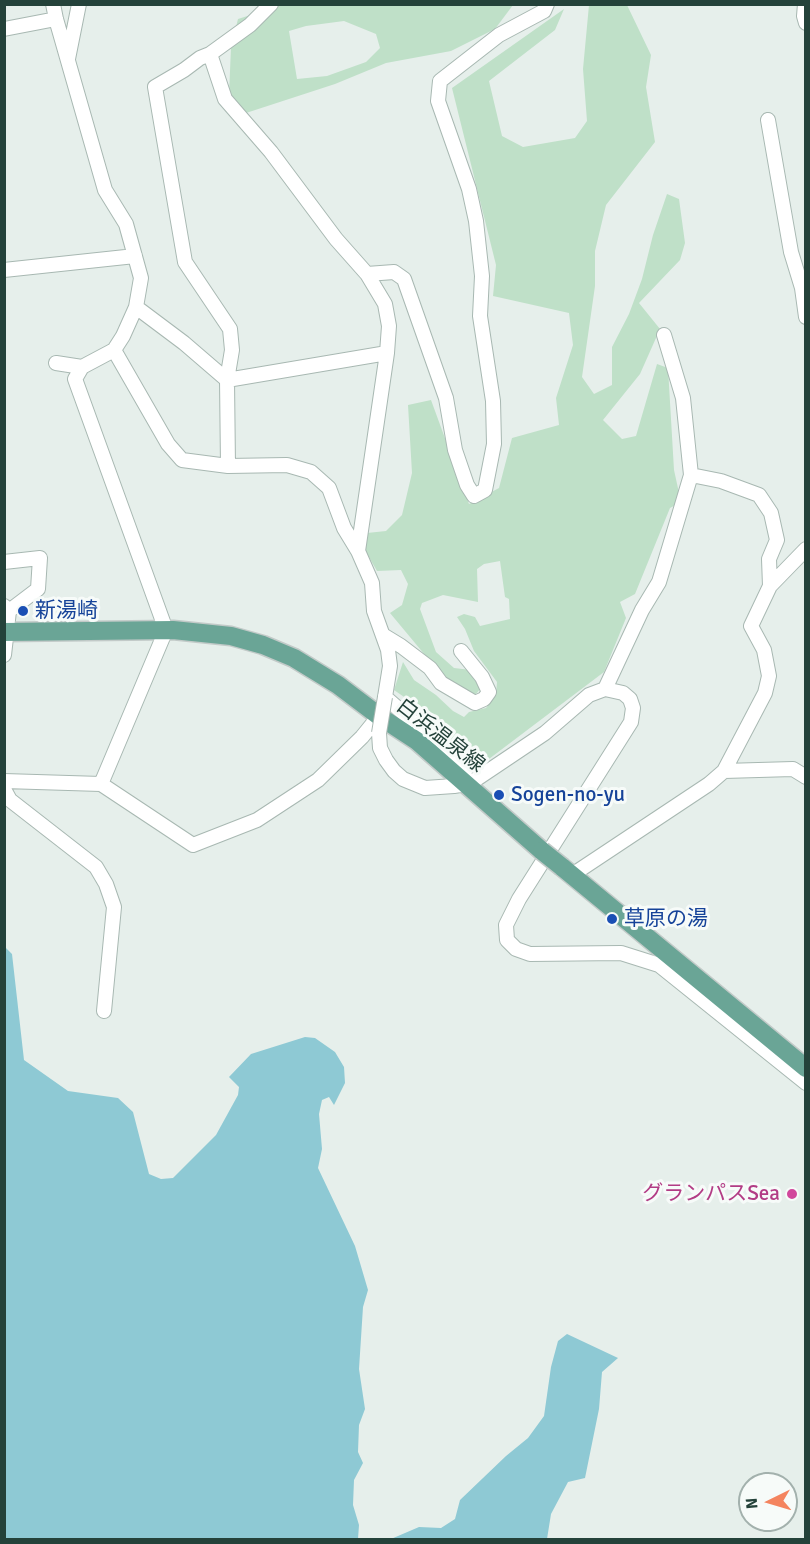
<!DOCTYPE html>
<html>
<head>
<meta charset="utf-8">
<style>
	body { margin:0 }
	#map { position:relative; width:810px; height:1544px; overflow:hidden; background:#e6efeb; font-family:Signika,sans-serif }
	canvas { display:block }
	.frame { position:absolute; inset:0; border:6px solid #24423a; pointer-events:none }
	.north { position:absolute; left:738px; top:1472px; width:60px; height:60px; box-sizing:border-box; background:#f7fbf9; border:2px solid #a3b1ad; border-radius:50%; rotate:265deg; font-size:16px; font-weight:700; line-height:24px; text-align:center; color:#24423a }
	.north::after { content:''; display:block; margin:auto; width:21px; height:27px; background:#f4845f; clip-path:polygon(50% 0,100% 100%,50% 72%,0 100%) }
</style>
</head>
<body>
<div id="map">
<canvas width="810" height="1544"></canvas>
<div class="frame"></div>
<div class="north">N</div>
</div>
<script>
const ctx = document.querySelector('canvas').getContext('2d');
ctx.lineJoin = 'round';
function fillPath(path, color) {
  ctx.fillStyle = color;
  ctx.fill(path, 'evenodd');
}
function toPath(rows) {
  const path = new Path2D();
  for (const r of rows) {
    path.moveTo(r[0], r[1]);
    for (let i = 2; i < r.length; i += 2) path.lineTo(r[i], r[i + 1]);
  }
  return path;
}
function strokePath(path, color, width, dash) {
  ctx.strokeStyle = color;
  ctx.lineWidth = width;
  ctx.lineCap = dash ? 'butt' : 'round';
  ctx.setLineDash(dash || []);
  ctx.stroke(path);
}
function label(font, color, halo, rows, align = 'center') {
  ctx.font = font + ' Signika,"Noto Sans JP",sans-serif';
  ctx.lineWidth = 6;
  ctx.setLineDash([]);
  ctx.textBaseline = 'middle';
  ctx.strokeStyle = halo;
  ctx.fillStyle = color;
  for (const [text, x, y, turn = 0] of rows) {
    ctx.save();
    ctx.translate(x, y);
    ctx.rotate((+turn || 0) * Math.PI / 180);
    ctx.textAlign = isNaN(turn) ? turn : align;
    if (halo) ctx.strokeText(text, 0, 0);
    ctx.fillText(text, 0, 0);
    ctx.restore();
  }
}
const green = toPath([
	[282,5,513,5,495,29,451,51,386,63,335,84,246,113,229,95,231,47,238,19],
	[344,21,376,34,380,48,366,62,327,76,297,79,289,31,306,26],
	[589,5,627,5,651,55,646,87,655,142,606,205,595,251,595,286,582,377,594,394,612,385,612,347,629,314,642,279,653,235,667,194,679,199,685,243,680,260,639,303,660,329,640,374,603,420,622,439,636,436,657,364,668,368,674,470,681,502,670,508,635,594,620,602,626,618,604,672,481,765,450,740,420,708,394,690,403,662,414,680,436,695,453,711,464,717,469,712,486,708,496,695,497,682,474,651,465,629,457,617,464,614,475,617,480,626,510,619,509,599,505,597,500,561,484,564,477,569,478,602,443,595,422,603,420,609,436,652,454,668,471,670,481,688,476,694,468,693,440,673,390,613,402,605,408,584,401,570,377,571,365,550,367,533,386,531,402,515,412,473,408,405,431,400,469,504,499,488,512,438,559,425,556,398,573,345,569,313,493,296,496,265,452,88,564,9,555,30,489,81,502,136,523,147,575,138,587,121,583,69]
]);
const water = toPath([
	[5,947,12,954,24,1060,68,1091,118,1098,133,1112,149,1174,161,1179,173,1178,216,1135,238,1095,239,1087,229,1077,251,1054,305,1037,315,1038,335,1052,344,1067,345,1083,334,1105,329,1097,322,1100,319,1114,322,1149,318,1168,355,1246,368,1290,363,1307,359,1369,365,1409,359,1425,358,1452,363,1463,354,1480,353,1505,359,1525,358,1539,5,1539],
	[567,1334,618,1358,602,1372,599,1409,585,1478,568,1482,551,1514,547,1539,391,1539,419,1527,441,1528,455,1519,460,1500,506,1456,528,1438,544,1416,551,1367,558,1341]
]);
const minor = toPath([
	[53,4,56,19,105,190,126,224,141,278,136,307,123,336,114,350,82,367,75,379,166,630,101,784],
	[805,4,804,16,806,23],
	[4,29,56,19],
	[210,54,225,99,271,152,336,239,367,274,385,304,389,326,387,353,358,551],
	[68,59,79,4],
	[768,120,791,252,802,288,806,317],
	[4,270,135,256],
	[367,274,394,272,404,279,446,398,455,450,467,485,474,496,485,490,494,444,493,401,480,316,482,276,476,221,469,189,438,101,440,81,499,35,544,11,547,4],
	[136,307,184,343,227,380],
	[114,350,168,444,182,460,228,466,287,465,311,472,329,488,344,528,358,551,372,583,374,611,388,650,390,666,385,697,466,768,462,781],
	[56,363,82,367],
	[227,380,387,353],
	[228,466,227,380,232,350,230,329,185,262,155,87,184,70,200,58,210,54,250,25,271,4],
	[691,475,721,481,759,495,771,513,777,540,769,559,770,586],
	[4,562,40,558,38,589,9,611],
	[4,606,9,611,4,655],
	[383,635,401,646,430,668,441,683,475,703,484,699,489,692,482,677,461,651],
	[605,689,642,610,659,582,691,475,683,398,664,335],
	[379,733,380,748,386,760,394,771,403,779,425,788,454,786,466,784,475,780,545,733,589,695,605,689,623,693,630,699,633,708,631,722,519,899,506,925,507,940,516,949,530,954,621,953,659,965,806,1083],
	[724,771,793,769,806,777],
	[4,781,101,784,193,845,257,820,318,780,362,737,379,716],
	[4,789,10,800,96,867,106,884,114,907,104,1011],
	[572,875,709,784,724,771,765,693,769,676,764,650,751,626,770,586,806,549]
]);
const major = toPath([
	[4,632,173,630,231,636,263,645,294,658,338,685,379,716,417,741,542,851],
	[562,867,806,1068]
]);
const minorBridge = toPath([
	[379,733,385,697]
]);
const majorBridge = toPath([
	[542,851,562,867]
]);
const markers = [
	[23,611,6,"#1a4fb4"],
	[499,795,6,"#1a4fb4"],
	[612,919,6,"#1a4fb4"],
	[792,1194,6,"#d1479c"]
];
const transitNames = [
	["新湯崎",35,611],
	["Sogen-no-yu",511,795],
	["草原の湯",624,919]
];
const streetNames = [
	["白浜温泉線",440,736,38]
];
const hotelNames = [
	["グランパスSea",780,1194]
];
fillPath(green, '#bfe0c8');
fillPath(water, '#8ec9d4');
strokePath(minor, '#a8b8b2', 16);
strokePath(major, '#c2cac8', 21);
strokePath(minor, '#fff', 14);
strokePath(major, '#6aa596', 18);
strokePath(minorBridge, '#a8b8b2', 16, []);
strokePath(majorBridge, '#c2cac8', 21, []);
strokePath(minorBridge, '#fff', 14);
strokePath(majorBridge, '#6aa596', 18);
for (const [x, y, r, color] of markers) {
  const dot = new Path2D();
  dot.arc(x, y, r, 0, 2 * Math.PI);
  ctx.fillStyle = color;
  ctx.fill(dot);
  strokePath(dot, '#f7fbf9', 2);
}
label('21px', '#164399', '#f7fbf9', transitNames, 'left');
label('21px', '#24423a', '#f7fbf9', streetNames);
label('21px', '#b23c85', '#f7fbf9', hotelNames, 'right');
</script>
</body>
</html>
